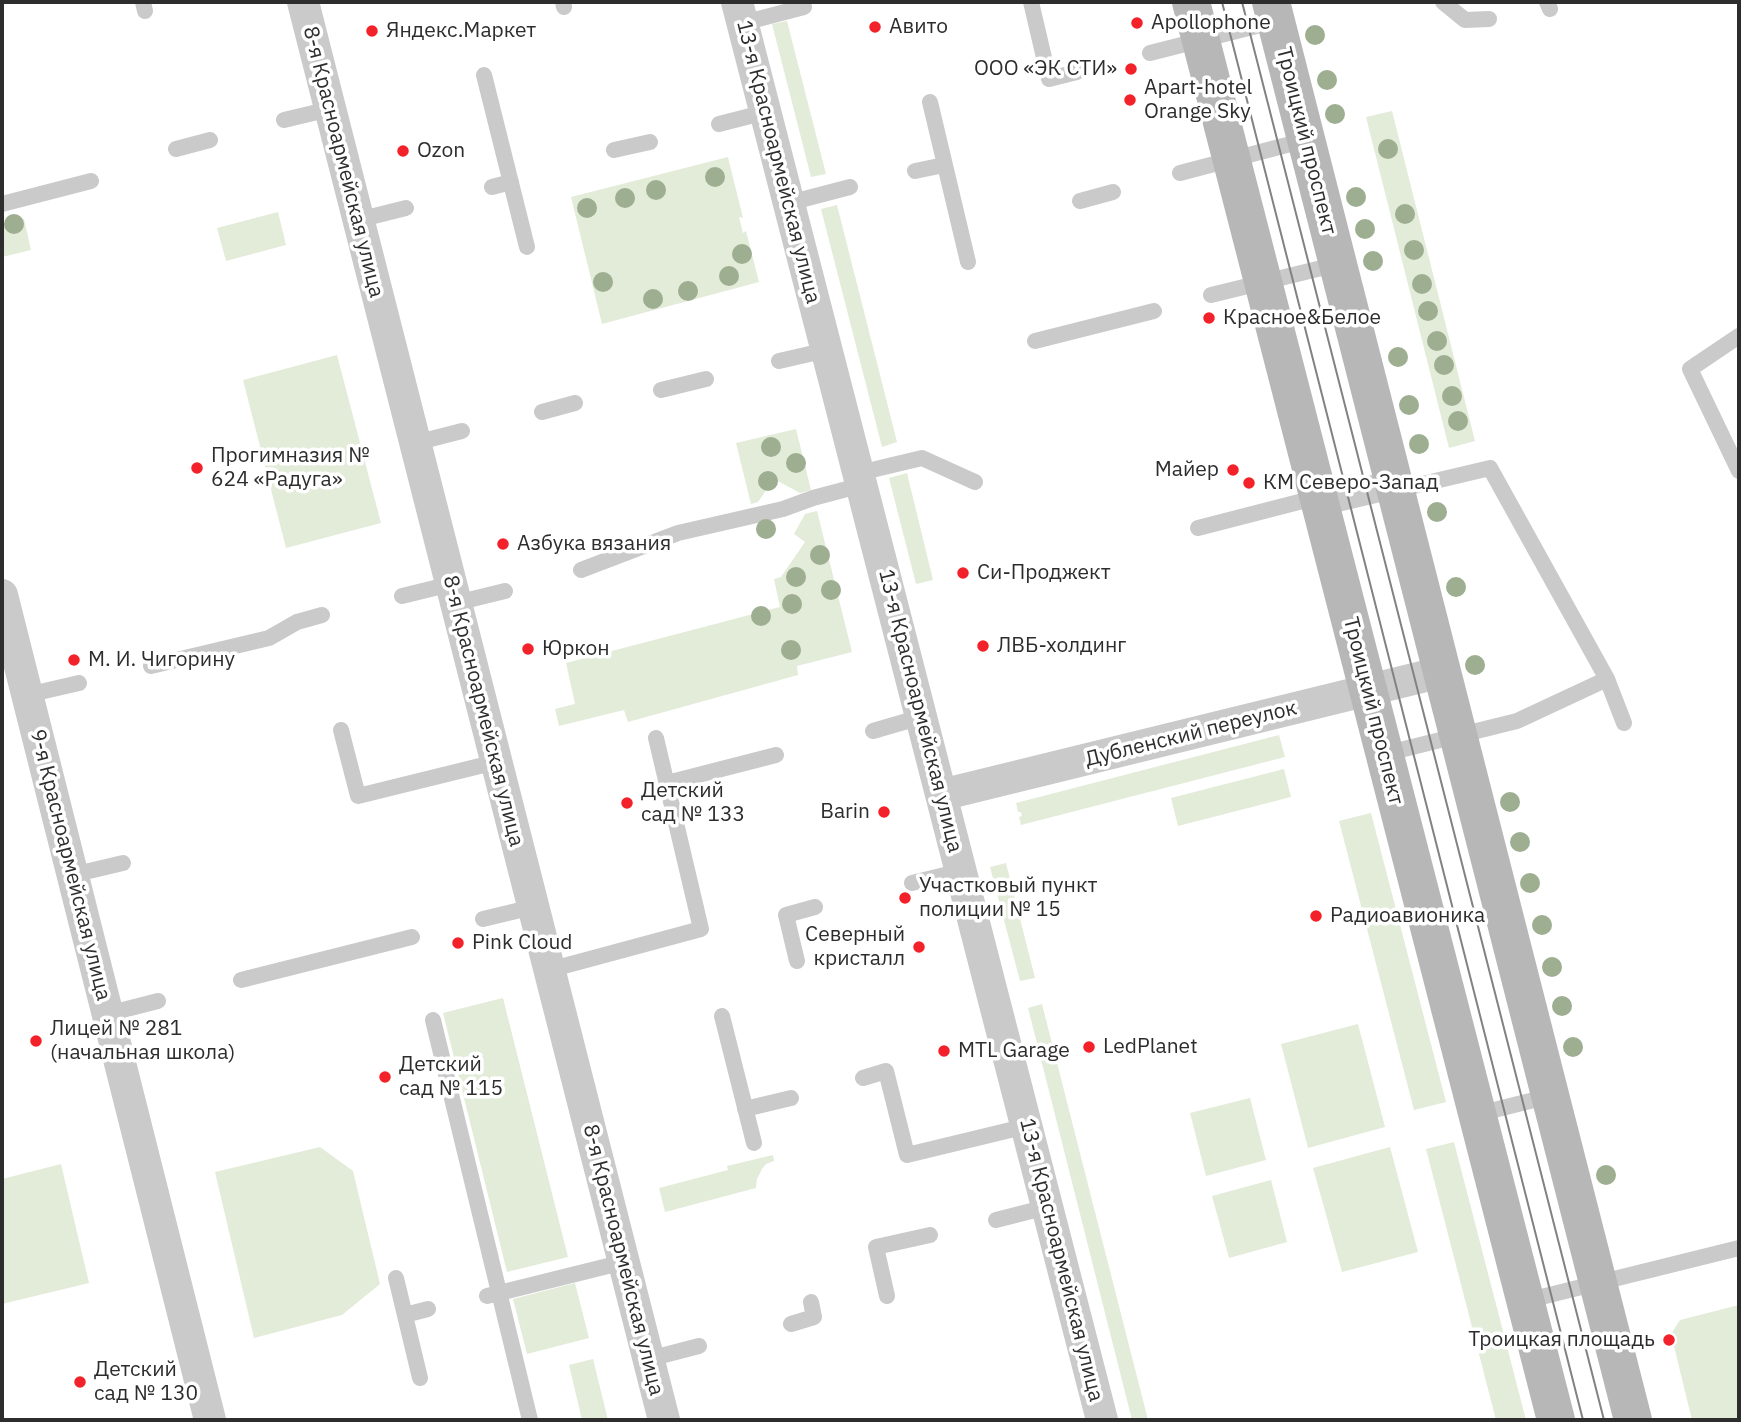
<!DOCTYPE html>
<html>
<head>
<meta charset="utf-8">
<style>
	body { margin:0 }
	#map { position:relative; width:1741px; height:1422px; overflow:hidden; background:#fff; font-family:"IBM Plex Sans",sans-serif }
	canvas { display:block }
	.frame { position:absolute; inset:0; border:4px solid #2d2d2d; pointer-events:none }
</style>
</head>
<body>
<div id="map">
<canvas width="1741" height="1422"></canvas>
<div class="frame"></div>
</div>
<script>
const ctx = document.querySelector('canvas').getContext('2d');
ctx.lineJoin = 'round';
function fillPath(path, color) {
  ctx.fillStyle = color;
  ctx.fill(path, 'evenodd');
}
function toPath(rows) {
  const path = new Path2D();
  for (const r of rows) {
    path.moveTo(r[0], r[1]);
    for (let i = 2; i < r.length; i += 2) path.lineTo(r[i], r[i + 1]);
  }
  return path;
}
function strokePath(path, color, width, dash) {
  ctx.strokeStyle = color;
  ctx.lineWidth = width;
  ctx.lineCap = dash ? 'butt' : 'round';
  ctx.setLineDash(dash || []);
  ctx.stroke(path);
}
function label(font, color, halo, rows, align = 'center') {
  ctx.font = font + ' "IBM Plex Sans",sans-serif';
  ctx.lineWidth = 7;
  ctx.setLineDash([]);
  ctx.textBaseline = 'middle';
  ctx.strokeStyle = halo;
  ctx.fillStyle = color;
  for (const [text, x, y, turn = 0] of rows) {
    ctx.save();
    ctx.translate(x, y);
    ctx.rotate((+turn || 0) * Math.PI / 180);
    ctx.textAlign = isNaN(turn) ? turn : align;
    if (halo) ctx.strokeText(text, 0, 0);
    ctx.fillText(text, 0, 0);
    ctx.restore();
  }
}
const green = toPath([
	[787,21,826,174,811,177,772,24],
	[1392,111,1475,441,1449,448,1366,117],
	[728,157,743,218,739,217,743,233,746,231,759,282,602,324,571,197],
	[837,205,897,442,882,447,821,209],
	[278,212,286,245,226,261,217,228],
	[24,219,31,250,2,257,2,224],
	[337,355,381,523,286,548,243,380],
	[796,429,811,490,800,493,774,479,758,502,751,504,736,443],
	[907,473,933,580,916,584,889,478],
	[817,511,852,652,797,666,798,675,628,722,624,710,559,726,555,709,575,704,566,663,780,607,774,579,781,577,805,542,794,534,805,514],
	[1279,735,1285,757,1021,825,1019,817,1022,816,1021,812,1018,812,1016,803],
	[1284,769,1291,797,1178,826,1171,798],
	[1371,813,1446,1102,1414,1110,1339,821],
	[1006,863,1035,978,1020,981,990,867],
	[503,998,568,1257,507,1272,443,1013],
	[1042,1004,1148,1420,1132,1420,1028,1008],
	[1358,1024,1385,1127,1308,1148,1281,1044],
	[1250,1098,1266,1160,1206,1176,1190,1113],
	[1454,1142,1526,1420,1496,1420,1426,1149],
	[320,1147,353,1171,380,1284,342,1315,254,1338,215,1172],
	[1390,1147,1418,1252,1342,1272,1313,1168],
	[773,1155,774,1161,766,1164,762,1169,757,1179,756,1188,665,1212,659,1188,728,1170,727,1166],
	[61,1164,89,1283,2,1304,2,1179],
	[1271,1180,1287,1242,1229,1258,1212,1196],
	[575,1283,589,1338,527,1354,513,1299],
	[1739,1305,1739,1420,1692,1420,1671,1334,1680,1320],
	[593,1359,608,1420,582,1420,569,1365]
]);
const service = toPath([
	[143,2,145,11],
	[563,2,564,7],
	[1031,2,1049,79,1077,72],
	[1443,2,1465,20,1489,19],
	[1547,2,1550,9],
	[743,23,804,7],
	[1150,53,1276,21],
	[484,75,527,247],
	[930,102,968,262],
	[284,120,330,109],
	[719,124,766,112],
	[176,149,210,140],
	[614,150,650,142],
	[915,171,944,165],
	[1180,173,1306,140],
	[492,187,511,182],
	[1080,201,1113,192],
	[789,203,850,187],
	[2,204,91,181],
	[358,220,406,208],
	[1211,295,1338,264],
	[1739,336,1690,369,1739,471],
	[1035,341,1154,311],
	[779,361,827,350],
	[661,390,706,379],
	[542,412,575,403],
	[415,443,462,431],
	[859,473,922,458,975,482],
	[1321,508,1490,468,1607,679],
	[1198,528,1392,478],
	[581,570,678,533,783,509,813,498,862,485],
	[402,596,451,584],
	[456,603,505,591],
	[151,666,269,638,297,622,322,615],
	[27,695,79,683],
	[341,730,358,796,496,762],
	[873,731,921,717],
	[1384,754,1517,721,1607,679,1624,723],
	[667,783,776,755],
	[72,875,123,863],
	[912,883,961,871],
	[483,919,533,907],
	[797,961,786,915,815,907],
	[549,970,701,929,656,738],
	[241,980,412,937],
	[107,1014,158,1001],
	[722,1016,754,1143],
	[433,1020,530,1420],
	[863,1078,886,1071,907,1155,1027,1126],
	[745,1109,791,1098],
	[1478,1114,1550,1096],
	[996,1220,1047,1207],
	[396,1278,420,1378],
	[487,1296,624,1262],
	[887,1296,876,1247,930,1235],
	[1525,1301,1739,1248],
	[405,1315,428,1309],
	[791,1324,814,1317,811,1302],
	[649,1359,699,1346]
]);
const minor = toPath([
	[303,2,664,1420],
	[737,2,1102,1420],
	[2,595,210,1420],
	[941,795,1442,672]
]);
const secondary = toPath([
	[1191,2,1556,1420],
	[1271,2,1633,1420]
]);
const tram = toPath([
	[1222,2,1583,1420],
	[1242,2,1604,1420]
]);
const trees = [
	[1315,35],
	[1327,80],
	[1335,114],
	[1388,149],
	[715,177],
	[656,190],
	[1356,197],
	[625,198],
	[587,208],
	[1405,214],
	[14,224],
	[1365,229],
	[1414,250],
	[742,254],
	[1373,261],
	[729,276],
	[603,282],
	[1422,284],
	[688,291],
	[653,299],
	[1428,311],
	[1437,341],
	[1398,357],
	[1444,365],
	[1452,396],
	[1409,405],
	[1458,421],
	[1419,444],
	[771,447],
	[796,463],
	[768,481],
	[1437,512],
	[766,529],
	[820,555],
	[796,577],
	[1456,587],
	[831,590],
	[792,604],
	[761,616],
	[791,650],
	[1475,665],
	[1510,802],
	[1520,842],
	[1530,883],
	[1542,925],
	[1552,967],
	[1562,1006],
	[1573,1047],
	[1606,1175]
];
const markers = [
	[1137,23,7,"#f32129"],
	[875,27,7,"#f32129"],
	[372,31,7,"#f32129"],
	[1131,69,7,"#f32129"],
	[1130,100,7,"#f32129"],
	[403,151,7,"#f32129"],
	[1209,318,7,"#f32129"],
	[197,468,7,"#f32129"],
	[1233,470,7,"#f32129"],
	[1249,483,7,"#f32129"],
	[503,544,7,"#f32129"],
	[963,573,7,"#f32129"],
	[983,646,7,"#f32129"],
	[528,649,7,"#f32129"],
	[74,660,7,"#f32129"],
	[627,803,7,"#f32129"],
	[884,812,7,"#f32129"],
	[905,898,7,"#f32129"],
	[1316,916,7,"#f32129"],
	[458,943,7,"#f32129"],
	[919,947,7,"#f32129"],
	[36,1041,7,"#f32129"],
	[1089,1047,7,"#f32129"],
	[944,1051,7,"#f32129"],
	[385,1077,7,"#f32129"],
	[1669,1340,7,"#f32129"],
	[80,1382,7,"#f32129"]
];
const poiNames = [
	["Apollophone",1151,23],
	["Авито",889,27],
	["Яндекс.Маркет",386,31],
	["ООО «ЭК СТИ»",1117,69,"right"],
	["Apart-hotel",1144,88],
	["Orange Sky",1144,112],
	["Ozon",417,151],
	["Красное&Белое",1223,318],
	["Прогимназия №",211,456],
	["624 «Радуга»",211,480],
	["Майер",1219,470,"right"],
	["КМ Северо-Запад",1263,483],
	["Азбука вязания",517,544],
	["Си-Проджект",977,573],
	["ЛВБ-холдинг",997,646],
	["Юркон",542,649],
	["М. И. Чигорину",88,660],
	["Детский",641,791],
	["сад № 133",641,815],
	["Barin",870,812,"right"],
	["Участковый пункт",919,886],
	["полиции № 15",919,910],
	["Радиоавионика",1330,916],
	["Северный",905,935,"right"],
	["кристалл",905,959,"right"],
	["Pink Cloud",472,943],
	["Лицей № 281",50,1029],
	["(начальная школа)",50,1053],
	["LedPlanet",1103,1047],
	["MTL Garage",958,1051],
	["Детский",399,1065],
	["сад № 115",399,1089],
	["Троицкая площадь",1655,1340,"right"],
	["Детский",94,1370],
	["сад № 130",94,1394]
];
const streetNames = [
	["Троицкий проспект",1306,141,76],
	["8-я Красноармейская улица",343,162,76],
	["13-я Красноармейская улица",778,162,76],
	["8-я Красноармейская улица",483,711,76],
	["13-я Красноармейская улица",920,711,76],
	["Троицкий проспект",1373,711,76],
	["Дубленский переулок",1191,734,-14],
	["9-я Красноармейская улица",70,865,76],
	["8-я Красноармейская улица",623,1260,76],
	["13-я Красноармейская улица",1061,1260,76]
];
fillPath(green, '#e3ecd9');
strokePath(service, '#cacaca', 16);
strokePath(minor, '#cacaca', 32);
strokePath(secondary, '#b7b7b7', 38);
strokePath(tram, '#828282', 2);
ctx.fillStyle = '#9eae91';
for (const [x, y] of trees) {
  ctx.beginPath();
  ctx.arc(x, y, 10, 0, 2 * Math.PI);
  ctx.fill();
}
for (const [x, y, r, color] of markers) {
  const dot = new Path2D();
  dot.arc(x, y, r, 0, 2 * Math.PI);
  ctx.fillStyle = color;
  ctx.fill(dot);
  strokePath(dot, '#fff', 2.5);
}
label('21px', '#2d2d2d', '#fff', poiNames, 'left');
label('21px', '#2d2d2d', '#fff', streetNames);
</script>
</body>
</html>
